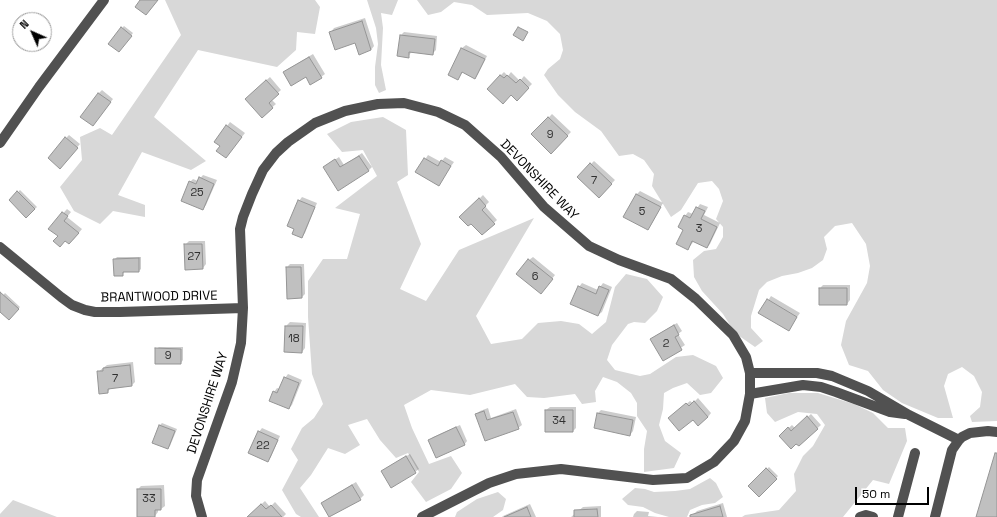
<!DOCTYPE html>
<html>
<head>
<meta charset="utf-8">
<style>
	body { margin:0 }
	#map { position:relative; width:997px; height:517px; overflow:hidden; background:#fff; font-family:"Space Grotesk",sans-serif }
	canvas { display:block }
	.north { position:absolute; left:12px; top:12px; width:40px; height:40px; box-sizing:border-box; background:#fff; border:1px solid #999; border-radius:50%; rotate:315deg; font-size:11px; font-weight:700; line-height:16px; text-align:center; color:#000 }
	.north::after { content:''; display:block; margin:auto; width:14px; height:18px; background:#000; clip-path:polygon(50% 0,100% 100%,50% 72%,0 100%) }
	.scale { position:absolute; left:855px; top:487px; width:74px; height:18px; box-sizing:border-box; border:2px solid #000; border-top:0; padding-left:5px; font-size:12px; line-height:14px; white-space:nowrap; color:#000; -webkit-text-stroke:3px #fff; paint-order:stroke }
</style>
</head>
<body>
<div id="map">
<canvas width="997" height="517"></canvas>
<div class="north">N</div>
<div class="scale">50 m</div>
</div>
<script>
const ctx = document.querySelector('canvas').getContext('2d');
ctx.lineJoin = 'round';
function fillPath(path, color) {
  ctx.fillStyle = color;
  ctx.fill(path, 'evenodd');
}
function toPath(rows) {
  const path = new Path2D();
  for (const r of rows) {
    path.moveTo(r[0], r[1]);
    for (let i = 2; i < r.length; i += 2) path.lineTo(r[i], r[i + 1]);
  }
  return path;
}
function strokePath(path, color, width, dash) {
  ctx.strokeStyle = color;
  ctx.lineWidth = width;
  ctx.lineCap = dash ? 'butt' : 'round';
  ctx.setLineDash(dash || []);
  ctx.stroke(path);
}
function label(font, color, halo, rows, align = 'center') {
  ctx.font = font + ' "Space Grotesk",sans-serif';
  ctx.lineWidth = 3;
  ctx.setLineDash([]);
  ctx.textBaseline = 'middle';
  ctx.strokeStyle = halo;
  ctx.fillStyle = color;
  for (const [text, x, y, turn = 0] of rows) {
    ctx.save();
    ctx.translate(x, y);
    ctx.rotate((+turn || 0) * Math.PI / 180);
    ctx.textAlign = isNaN(turn) ? turn : align;
    if (halo) ctx.strokeText(text, 0, 0);
    ctx.fillText(text, 0, 0);
    ctx.restore();
  }
}
const green = toPath([
	[165,0,315,0,320,7,315,34,297,32,296,50,277,67,198,50,154,117,206,161,191,170,142,152,118,195,145,205,145,217,113,211,100,224,74,211,60,187,82,160,80,137,100,128,112,135,181,35],
	[367,0,398,0,392,15,381,13,383,28,381,65,386,90,379,93,375,85,375,67,378,44,376,28],
	[417,0,997,0,997,421,972,422,970,416,980,407,982,392,974,376,962,367,948,374,944,386,953,418,938,418,902,403,883,390,868,371,849,365,841,345,846,321,867,283,870,266,866,244,852,223,835,226,824,237,827,249,823,260,812,268,798,273,782,276,767,282,759,290,751,316,751,328,763,341,755,347,735,333,723,314,702,291,694,277,693,260,704,251,716,249,723,237,723,227,716,219,723,201,719,189,712,181,698,183,681,210,671,217,652,186,654,174,644,160,633,154,619,156,601,131,575,112,558,95,544,75,548,69,560,59,563,50,560,34,547,21,528,13,487,15,472,5,454,2,441,12,428,15],
	[383,117,406,130,408,175,397,182,421,244,400,289,426,301,459,250,534,218,476,316,491,344,522,339,538,323,561,321,579,324,592,334,606,322,615,287,626,274,647,279,663,297,657,311,645,323,634,322,628,324,612,345,607,360,615,370,640,376,650,374,676,357,693,355,716,366,723,378,711,393,700,395,687,383,673,388,664,393,663,409,659,425,665,441,681,453,674,468,644,472,644,449,647,431,637,416,637,403,631,393,617,382,603,377,595,391,596,402,582,404,575,394,544,398,527,397,515,384,470,395,431,390,404,405,412,428,429,464,451,456,462,473,451,489,426,502,411,482,419,472,408,453,396,458,380,440,367,419,348,425,360,445,345,454,328,448,311,475,300,488,319,517,301,517,296,514,282,490,298,460,291,449,302,428,314,418,323,404,312,374,308,317,308,281,323,259,347,259,360,214,335,208,377,176,363,150,342,152,327,134,351,122],
	[789,393,818,393,854,404,873,413,888,428,905,428,907,441,889,484,873,480,843,517,742,517,745,515,779,510,796,491,794,474,803,456,813,446,825,425,817,414,798,412,775,422,767,413,765,398],
	[710,478,716,483,723,497,715,503,702,505,690,510,687,517,669,517,655,513,643,507,628,505,622,499,635,488,645,489,654,492,675,491,690,489],
	[498,492,506,499,503,510,493,517,455,517,457,512,477,499],
	[13,500,57,517,0,517,0,514]
]);
const shadow = toPath([
	[365,18,374,46,371,50,331,32,334,28],
	[124,26,133,33,121,49,122,28],
	[404,32,437,36,436,50,432,54,412,51,408,57,401,35],
	[466,45,487,56,478,74,475,78,463,72,458,78,449,74,462,48],
	[313,54,325,74,321,77,284,72,288,69],
	[504,72,508,76,511,72,520,81,524,76,532,84,516,100,511,94,488,88],
	[270,77,281,90,271,99,276,104,262,116,250,95],
	[102,90,113,99,96,121,98,94],
	[552,114,571,132,551,152,533,134],
	[230,122,245,133,229,153,221,146,227,126],
	[69,135,80,144,63,164,66,138],
	[362,153,372,167,368,171,324,167,339,157,344,165],
	[428,155,441,162,445,157,454,162,438,185,417,172],
	[594,161,615,180,599,197,578,177],
	[203,175,217,180,206,205,203,209,190,182,193,179,198,181],
	[20,190,37,207,26,217,10,200],
	[640,191,663,203,651,225,648,229,625,216,637,194],
	[483,195,489,202,485,206,497,220,482,234,471,222,461,217],
	[302,197,317,203,305,233,302,237,296,228,299,201],
	[700,204,708,207,704,215,720,223,710,244,707,247,694,241,688,249,685,230,685,216,688,212,693,214],
	[67,209,71,212,67,217,82,229,73,240,65,240,49,229],
	[189,241,205,241,206,264,203,268,185,245],
	[117,257,141,257,141,269,139,271,125,271,122,275,114,260],
	[533,257,555,275,544,289,529,260],
	[290,264,304,264,305,294,302,297,287,267],
	[582,283,598,290,603,283,612,287,602,312,598,315,579,287],
	[823,285,850,285,850,300,847,304,820,288],
	[5,293,20,307,9,319,0,311,0,299],
	[771,296,800,313,788,330,760,313],
	[290,322,306,323,305,348,302,352,285,351,286,326],
	[677,323,682,331,678,334,685,345,664,359,652,339,655,336],
	[159,347,183,347,183,360,181,363,156,349],
	[133,362,135,382,132,385,111,387,108,392,98,372,107,365],
	[288,374,302,380,292,405,289,408,274,392,277,388,280,389,285,378],
	[698,398,711,413,708,417,693,418,673,415,690,401,693,403],
	[550,407,576,407,576,428,573,431,546,410],
	[488,408,491,418,516,409,522,425,518,428,485,440,476,414,480,411],
	[601,410,636,417,633,431,630,435,598,413],
	[811,414,821,425,799,445,780,436,792,425,795,428],
	[162,423,177,429,170,446,168,448,153,442,160,425],
	[460,425,467,441,464,445,429,441,433,437],
	[262,428,280,436,271,457,268,461,259,432],
	[410,454,419,469,415,472,392,486,383,471,386,468],
	[769,467,778,476,759,496,749,486],
	[356,482,364,495,360,499,330,516,322,503,326,500],
	[164,485,165,506,161,509,158,509,158,512,155,516,138,489,141,486],
	[265,501,270,507,275,502,286,514,283,517,252,517,250,515],
	[723,503,727,517,694,517,694,514,697,511],
	[530,504,536,517,502,517,503,516],
	[601,506,601,517,571,517,583,507],
	[637,511,649,512,648,516,658,517,633,517,634,514]
]);
const building = toPath([
	[140,0,158,0,146,15,135,7,140,0],
	[362,21,371,50,359,55,355,43,335,50,329,32,362,21],
	[121,27,132,36,119,52,108,44,121,27],
	[518,27,528,32,523,41,513,35,518,27],
	[400,35,435,39,433,55,409,52,409,58,397,56,400,35],
	[461,48,485,59,475,79,462,72,458,80,448,75,461,48],
	[309,57,322,78,310,85,306,77,291,86,283,72,309,57],
	[500,75,504,78,507,75,516,83,520,79,529,88,517,101,511,95,503,104,487,89,500,75],
	[266,80,279,94,269,103,273,108,262,118,245,99,266,80],
	[98,93,111,102,93,126,80,117,98,93],
	[548,117,568,136,551,154,531,134,548,117],
	[226,125,242,137,226,158,216,151,220,146,214,142,226,125],
	[65,137,78,148,60,169,48,158,65,137],
	[359,156,369,171,338,191,323,167,335,159,340,167,359,156],
	[424,158,438,166,441,160,451,166,439,186,415,172,424,158],
	[590,163,612,184,599,198,577,177,590,163],
	[199,177,214,184,203,210,181,201,189,181,196,184,199,177],
	[17,191,35,209,26,218,9,200,17,191],
	[636,194,661,207,648,230,623,217,636,194],
	[479,198,486,206,482,210,495,224,482,235,471,224,468,226,459,217,479,198],
	[298,200,315,207,302,238,292,234,294,229,287,226,298,200],
	[696,207,705,211,701,219,717,227,707,248,692,241,688,250,676,244,683,230,678,227,684,215,690,218,696,207],
	[62,212,68,216,64,221,79,233,69,244,65,241,60,247,53,241,58,236,48,229,62,212],
	[184,244,202,244,203,269,185,270,184,244],
	[139,258,139,272,123,272,123,276,114,276,113,259,139,258],
	[528,259,553,279,541,294,516,274,528,259],
	[286,267,301,267,302,298,287,299,286,267],
	[578,286,596,294,599,286,609,290,598,316,570,304,578,286],
	[819,288,847,288,847,305,819,305,819,288],
	[0,292,19,309,9,320,0,312,0,292],
	[767,299,797,317,789,331,758,313,767,299],
	[674,325,679,335,675,337,682,350,663,361,650,339,674,325],
	[285,326,303,326,302,353,284,352,285,326],
	[155,348,181,349,181,364,155,364,155,348],
	[130,365,132,386,108,389,108,393,99,394,97,371,103,371,103,368,130,365],
	[284,377,299,383,289,409,269,401,273,391,277,393,284,377],
	[694,401,708,417,698,426,693,420,679,431,668,418,686,403,689,406,694,401],
	[545,410,573,410,573,432,545,432,545,410],
	[484,411,487,420,513,412,519,429,485,441,475,414,484,411],
	[597,413,633,420,630,436,594,428,597,413],
	[807,416,818,429,799,446,796,444,791,449,779,436,788,427,791,431,807,416],
	[159,425,175,431,168,449,152,443,159,425],
	[456,427,465,445,436,458,428,440,456,427],
	[258,431,278,440,268,462,248,453,258,431],
	[995,453,997,453,997,517,976,517,995,453],
	[406,456,416,473,391,488,381,471,406,456],
	[766,468,777,479,759,497,748,486,766,468],
	[352,485,361,500,329,517,321,503,352,485],
	[137,489,161,489,161,510,155,510,155,517,137,517,137,489],
	[261,504,266,509,271,505,282,517,247,517,261,504],
	[720,506,723,517,690,517,690,515,720,506],
	[527,507,531,517,504,517,527,507],
	[597,509,598,517,574,517,574,510,597,509]
]);
const minor = toPath([
	[0,143,39,87,104,0],
	[0,247,61,297,72,305,85,310,95,312,120,312,243,308],
	[750,373,817,373,832,376,868,391,909,415,959,440],
	[750,394,803,385,821,387,836,392,890,412,905,414],
	[202,517,196,496,197,480,232,382,241,343,243,308,240,229,243,217,252,194,263,170,276,153,288,142,315,123,345,111,378,104,404,103,438,112,465,125,501,157,544,207,589,246,619,260,671,279,696,299,733,335,746,357,750,373,750,394,745,421,734,441,714,462,687,478,653,480,561,469,516,474,489,483,422,517],
	[860,517,866,515,873,517],
	[898,517,915,453],
	[935,517,952,450,959,440,962,437,970,433,988,431,997,432]
]);
const numberNames = [
	["9",550,135],
	["7",594,181],
	["25",197,193],
	["5",642,212],
	["3",699,229],
	["27",194,257],
	["6",535,277],
	["18",294,339],
	["2",666,344],
	["9",168,356],
	["7",115,379],
	["34",559,421],
	["22",263,446],
	["33",149,499]
];
const streetNames = [
	["DEVONSHIRE WAY",539,180,46],
	["BRANTWOOD DRIVE",159,297,-1],
	["DEVONSHIRE WAY",208,403,-72]
];
fillPath(green, '#d8d8d8');
fillPath(shadow, '#0003');
fillPath(building, '#c0c0c0');
strokePath(building, '#959595', 1);
strokePath(minor, '#515151', 10);
label('11px', '#303030', null, numberNames);
label('13px', '#000', '#fff', streetNames);
</script>
</body>
</html>
